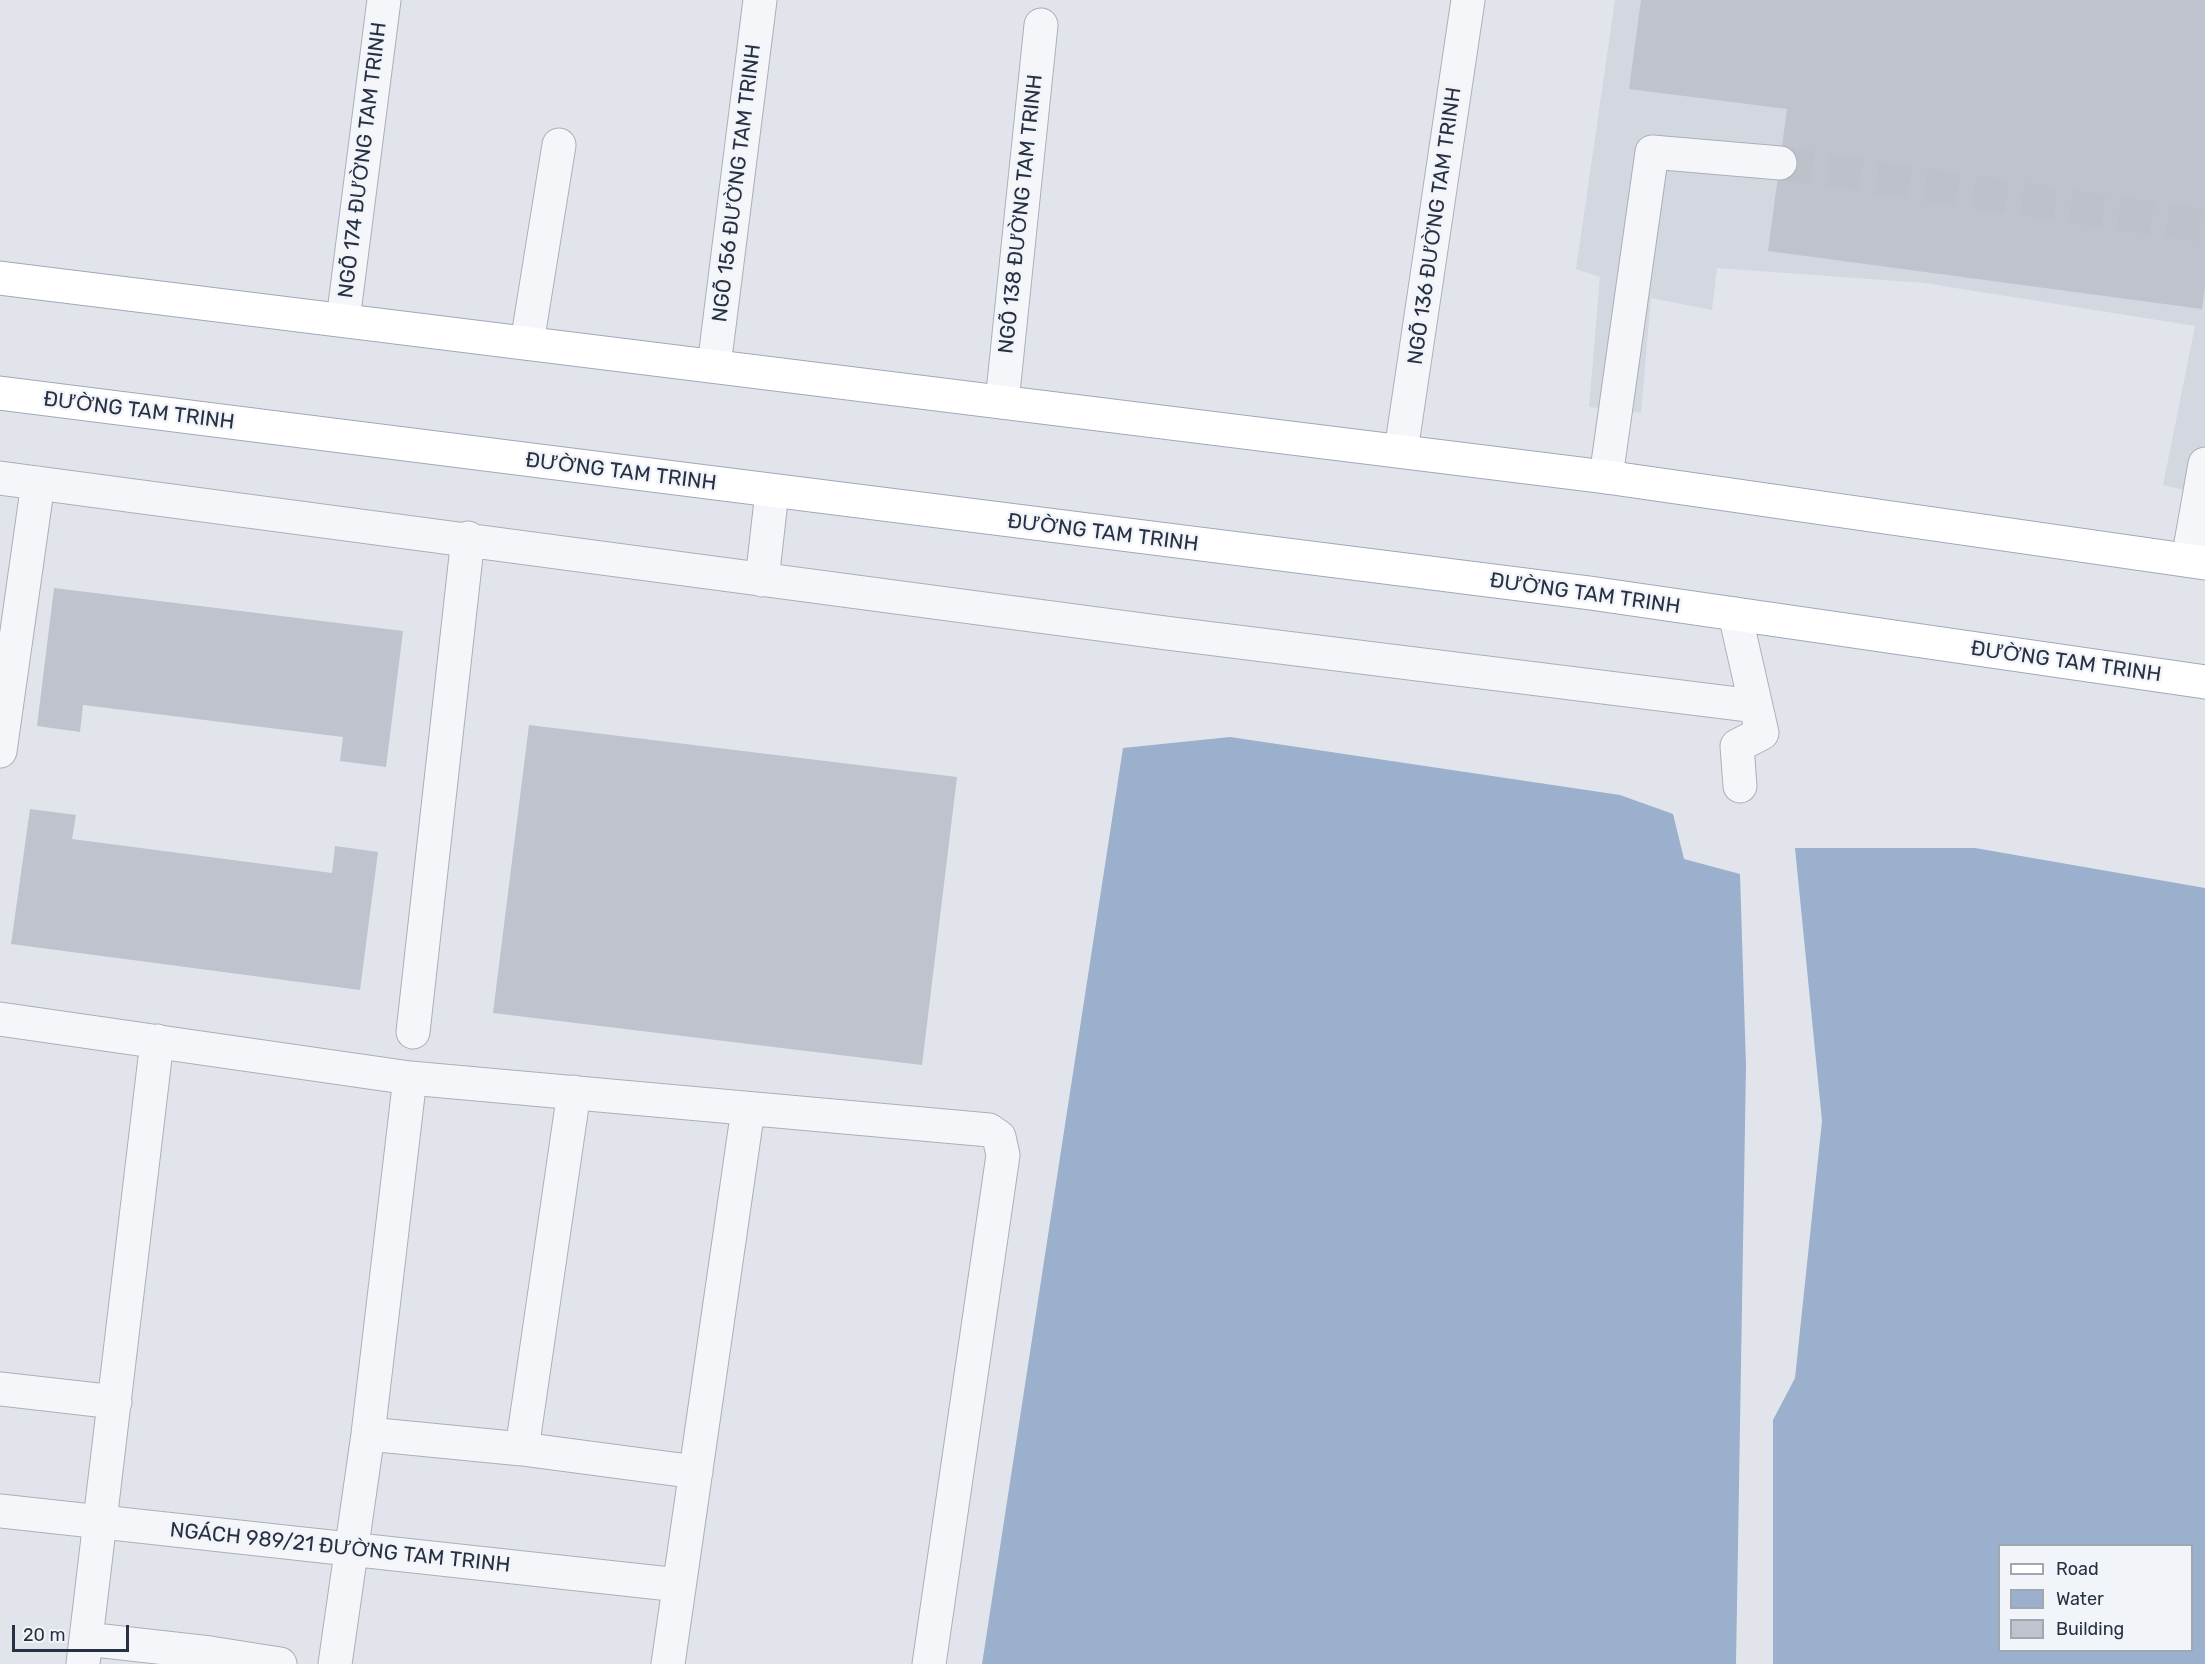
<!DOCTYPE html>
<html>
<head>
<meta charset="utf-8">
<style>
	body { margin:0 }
	#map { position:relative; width:2205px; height:1664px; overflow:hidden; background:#e1e5eb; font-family:Rubik,sans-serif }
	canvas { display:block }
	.legend { position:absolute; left:1998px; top:1544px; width:195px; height:108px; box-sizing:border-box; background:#f1f4f8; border:2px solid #a1a6b0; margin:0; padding:8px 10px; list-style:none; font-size:18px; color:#283144 }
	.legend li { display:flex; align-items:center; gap:12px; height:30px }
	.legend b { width:30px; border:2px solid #a1a6b0 }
	.scale { position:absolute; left:12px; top:1625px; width:117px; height:27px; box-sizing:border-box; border:3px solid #283144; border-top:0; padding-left:8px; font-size:18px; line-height:21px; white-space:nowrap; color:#283144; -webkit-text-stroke:4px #f1f4f8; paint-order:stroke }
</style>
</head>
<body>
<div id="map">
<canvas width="2205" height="1664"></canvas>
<ul class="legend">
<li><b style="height:8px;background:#fff"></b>Road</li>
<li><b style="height:16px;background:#9ab0cd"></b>Water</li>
<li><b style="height:16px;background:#bec3ce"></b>Building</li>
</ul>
<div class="scale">20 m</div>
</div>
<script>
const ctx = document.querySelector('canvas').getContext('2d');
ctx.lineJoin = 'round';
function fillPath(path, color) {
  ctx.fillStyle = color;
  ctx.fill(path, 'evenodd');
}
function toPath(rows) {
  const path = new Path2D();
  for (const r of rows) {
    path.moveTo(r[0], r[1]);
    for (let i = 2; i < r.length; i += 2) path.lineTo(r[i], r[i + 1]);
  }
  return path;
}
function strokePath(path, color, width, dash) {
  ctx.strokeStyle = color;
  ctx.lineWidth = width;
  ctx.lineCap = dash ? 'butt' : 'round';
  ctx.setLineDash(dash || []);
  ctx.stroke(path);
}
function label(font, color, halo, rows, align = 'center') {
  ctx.font = font + ' Rubik,sans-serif';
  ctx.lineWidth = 5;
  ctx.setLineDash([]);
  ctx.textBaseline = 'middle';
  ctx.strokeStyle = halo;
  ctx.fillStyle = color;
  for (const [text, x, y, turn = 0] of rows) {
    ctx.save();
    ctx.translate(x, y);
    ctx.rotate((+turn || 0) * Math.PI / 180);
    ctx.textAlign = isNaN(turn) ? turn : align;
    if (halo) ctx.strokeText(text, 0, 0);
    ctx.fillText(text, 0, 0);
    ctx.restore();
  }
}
const built = toPath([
	[1615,0,2205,0,2205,495,2163,485,2195,326,1924,283,1717,268,1712,310,1651,298,1641,413,1589,407,1600,277,1576,269]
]);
const water = toPath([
	[1230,737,1620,795,1673,814,1684,859,1740,874,1746,1066,1736,1664,982,1664,1123,748],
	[1795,848,1975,848,2205,888,2205,1664,1773,1664,1773,1420,1795,1378,1822,1121],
	[2000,1546,2192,1546,2192,1650,2000,1650]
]);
const building = toPath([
	[1641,0,2205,0,2205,287,2202,309,1768,251,1787,109,1629,89],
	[54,588,403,631,386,767,340,761,343,737,83,705,80,732,37,726],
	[529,725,957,777,922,1065,493,1013],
	[30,809,76,815,72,839,332,873,335,846,378,852,360,990,11,944]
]);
const minorTunnel = toPath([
	[1780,163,2205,226]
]);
const minor = toPath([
	[343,320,384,0],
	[527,343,559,145],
	[714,366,760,0],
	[1002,402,1041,25],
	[1401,451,1468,0],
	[1606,477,1652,152,1780,163],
	[0,478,1166,633,1755,706],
	[2188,560,2205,464],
	[762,580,772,492],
	[1735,614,1762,733,1737,746,1740,786],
	[0,751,38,483],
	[0,1019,410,1078,989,1130,999,1137,1003,1155,929,1664],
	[413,1032,468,538],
	[0,1389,115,1402],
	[368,1434,522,1449,696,1472],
	[522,1449,574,1092],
	[0,1511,679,1585],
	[86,1639,210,1653],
	[83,1664,157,1041],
	[208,1664,210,1653,280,1664],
	[335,1664,368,1434,410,1078],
	[668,1664,748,1109]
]);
const major = toPath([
	[0,278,1606,477,2205,563],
	[0,393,1590,593,2205,682]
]);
const streetNames = [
	["NGÕ 174 ĐƯỜNG TAM TRINH",363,160,-83],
	["NGÕ 156 ĐƯỜNG TAM TRINH",737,183,-83],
	["NGÕ 138 ĐƯỜNG TAM TRINH",1021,214,-84],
	["NGÕ 136 ĐƯỜNG TAM TRINH",1435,226,-82],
	["ĐƯỜNG TAM TRINH",139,411,7],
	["ĐƯỜNG TAM TRINH",621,472,7],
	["ĐƯỜNG TAM TRINH",1103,533,7],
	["ĐƯỜNG TAM TRINH",1585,594,8],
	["ĐƯỜNG TAM TRINH",2066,662,8],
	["NGÁCH 989/21 ĐƯỜNG TAM TRINH",340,1548,6]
];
fillPath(built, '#d3d7e0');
fillPath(water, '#9ab0cd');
fillPath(building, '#bec3ce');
strokePath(minorTunnel, '#bcc1ca', 33, [33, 16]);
strokePath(minor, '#aaafb9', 35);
strokePath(major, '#a0a8b8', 35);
strokePath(minor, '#f4f6f9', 33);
strokePath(major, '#fff', 33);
label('21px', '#283144', '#f1f4f8', streetNames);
</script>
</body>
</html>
